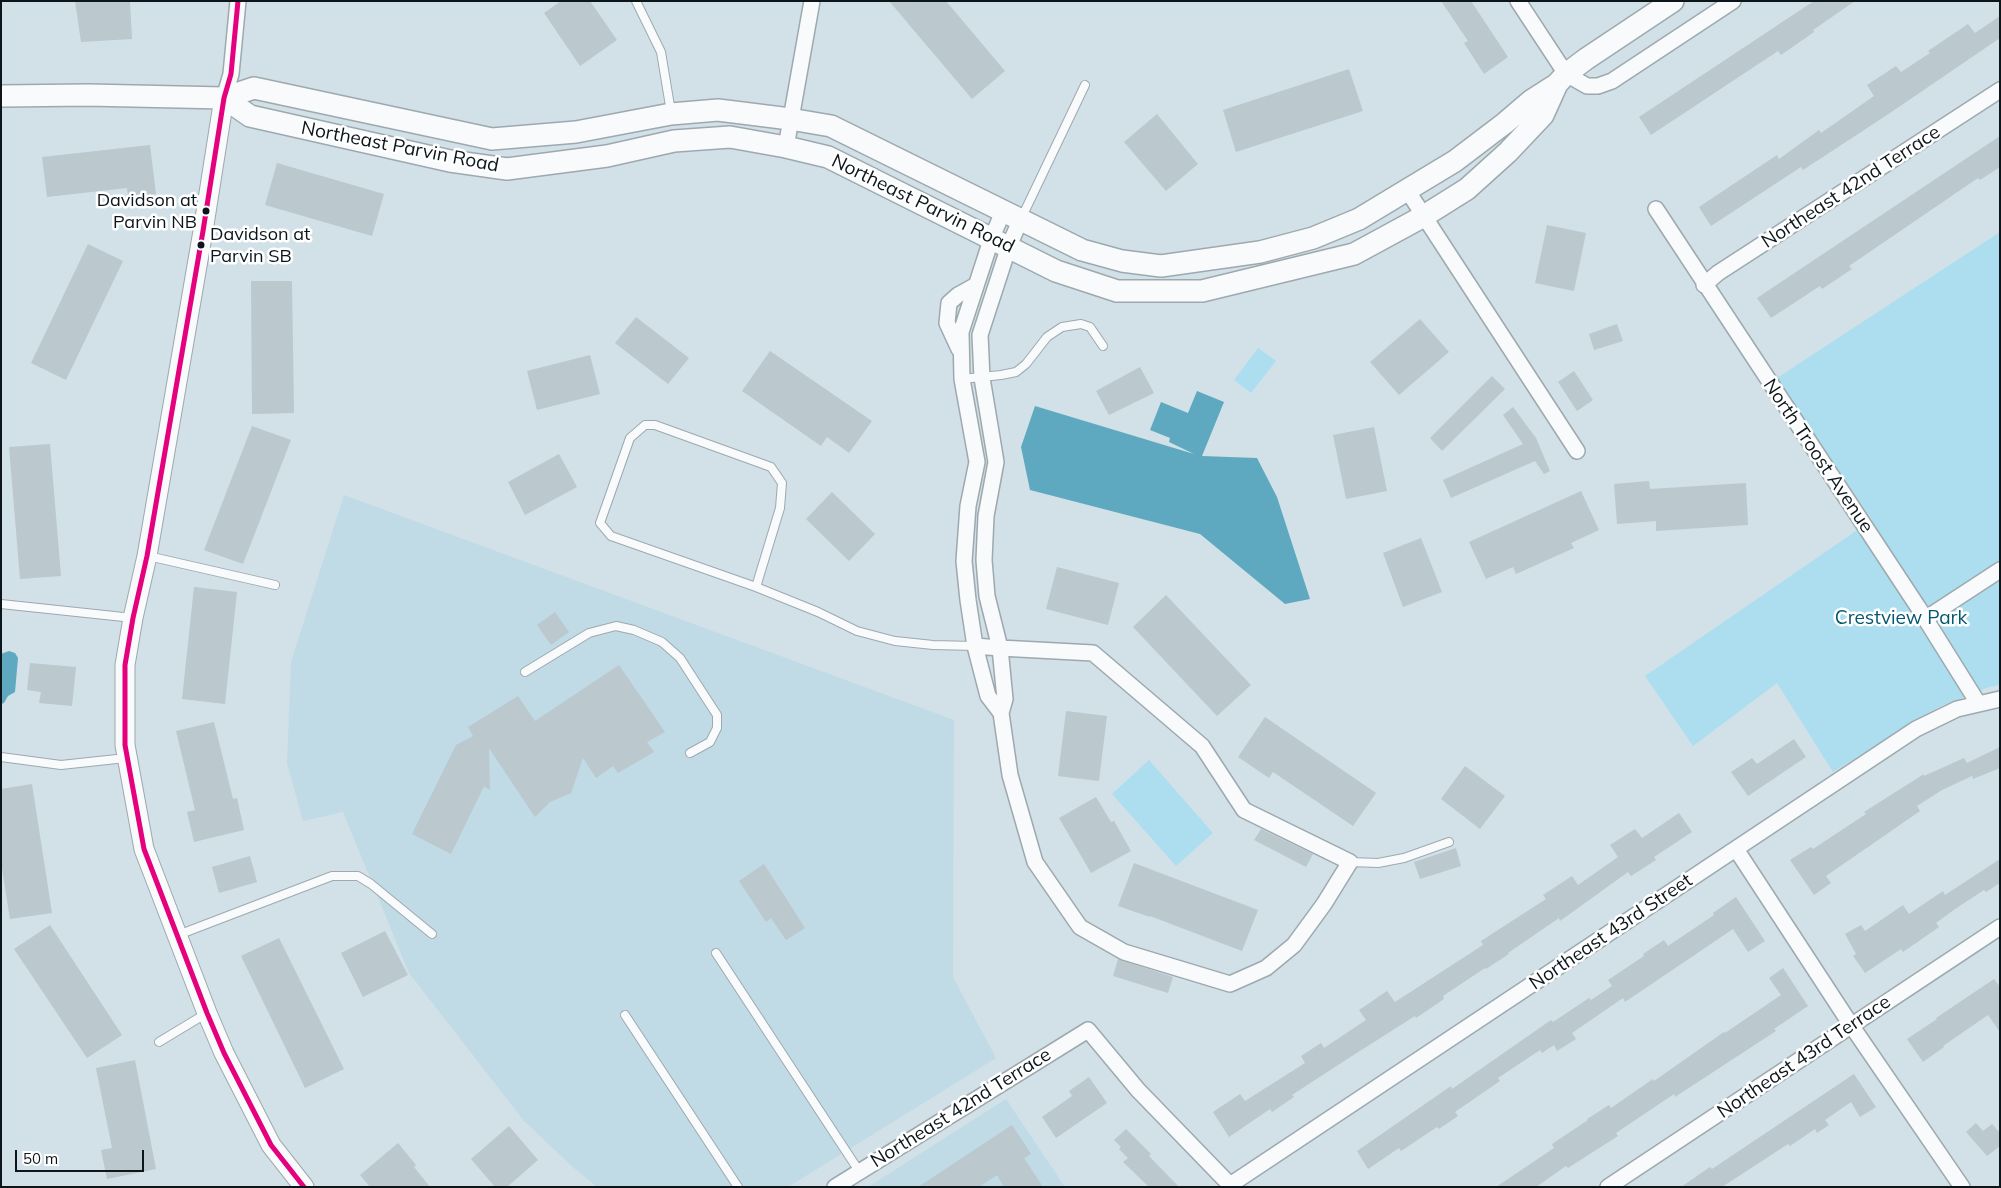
<!DOCTYPE html>
<html>
<head>
<meta charset="utf-8">
<style>
	body { margin:0 }
	#map { position:relative; width:2001px; height:1188px; overflow:hidden; background:#d1e1e7; font-family:Mulish,sans-serif }
	canvas { display:block }
	.frame { position:absolute; inset:0; border:2px solid #0c161a; pointer-events:none }
	.scale { position:absolute; left:15px; top:1150px; width:129px; height:22px; box-sizing:border-box; border:2px solid #0c161a; border-top:0; padding-left:6px; font-size:15px; line-height:18px; white-space:nowrap; color:#0c161a; -webkit-text-stroke:4px #fff; paint-order:stroke }
</style>
</head>
<body>
<div id="map">
<canvas width="2001" height="1188"></canvas>
<div class="frame"></div>
<div class="scale">50 m</div>
</div>
<script>
const ctx = document.querySelector('canvas').getContext('2d');
ctx.lineJoin = 'round';
function fillPath(path, color) {
  ctx.fillStyle = color;
  ctx.fill(path, 'evenodd');
}
function toPath(rows) {
  const path = new Path2D();
  for (const r of rows) {
    path.moveTo(r[0], r[1]);
    for (let i = 2; i < r.length; i += 2) path.lineTo(r[i], r[i + 1]);
  }
  return path;
}
function strokePath(path, color, width, dash) {
  ctx.strokeStyle = color;
  ctx.lineWidth = width;
  ctx.lineCap = dash ? 'butt' : 'round';
  ctx.setLineDash(dash || []);
  ctx.stroke(path);
}
function label(font, color, halo, rows, align = 'center') {
  ctx.font = font + ' Mulish,sans-serif';
  ctx.lineWidth = 5;
  ctx.setLineDash([]);
  ctx.textBaseline = 'middle';
  ctx.strokeStyle = halo;
  ctx.fillStyle = color;
  for (const [text, x, y, turn = 0] of rows) {
    ctx.save();
    ctx.translate(x, y);
    ctx.rotate((+turn || 0) * Math.PI / 180);
    ctx.textAlign = isNaN(turn) ? turn : align;
    if (halo) ctx.strokeText(text, 0, 0);
    ctx.fillText(text, 0, 0);
    ctx.restore();
  }
}
const built = toPath([
	[344,495,954,720,953,977,996,1058,788,1187,597,1187,574,1168,524,1121,409,973,343,812,303,821,287,763,291,662],
	[1006,1099,1065,1187,868,1187]
]);
const green = toPath([
	[2000,232,2000,685,1989,687,1939,707,1833,772,1777,683,1693,746,1645,676,1872,520,1777,378],
	[1258,348,1276,361,1251,393,1234,380],
	[1149,760,1213,833,1176,866,1112,794]
]);
const water = toPath([
	[1197,391,1224,402,1202,456,1257,458,1277,497,1310,599,1285,604,1200,534,1030,490,1021,447,1035,406,1194,454,1169,442,1170,438,1150,430,1161,402,1188,413],
	[9,651,15,653,18,658,15,692,8,696,4,703,1,704,1,654]
]);
const building = toPath([
	[75,1,130,1,132,39,81,42],
	[561,1,590,1,617,40,580,66,544,13],
	[889,1,946,1,1005,71,972,99],
	[1441,1,1471,1,1508,57,1484,74,1464,43,1468,41],
	[1814,1,1855,1,1813,30,1814,32,1781,55,1778,51,1651,135,1639,117],
	[2000,16,2000,38,1887,115,1803,170,1801,167,1711,226,1699,207,1777,155,1779,159,1819,130,1821,133,1874,96,1867,85,1896,66,1901,72,1930,53,1928,51,1968,24,1975,33],
	[1349,69,1363,111,1236,152,1223,110],
	[1157,114,1198,164,1166,191,1124,142],
	[2000,136,2000,167,1980,180,1978,178,1849,266,1852,269,1822,289,1820,286,1771,318,1757,298],
	[150,145,156,194,128,197,127,188,47,197,42,157],
	[277,163,384,194,372,236,265,205],
	[1547,225,1586,233,1574,291,1535,283],
	[88,244,123,261,66,380,31,363],
	[251,281,292,281,294,413,252,414],
	[636,317,689,358,668,384,615,343],
	[1420,319,1449,352,1399,395,1370,362],
	[1617,324,1623,341,1594,350,1589,334],
	[770,351,872,421,849,453,827,437,821,446,742,391],
	[590,355,600,394,537,410,527,371],
	[1140,367,1154,393,1109,415,1096,391],
	[1574,371,1593,400,1577,411,1558,382],
	[1492,376,1505,389,1442,451,1430,438],
	[1513,407,1536,438,1550,471,1544,474,1535,461,1451,498,1443,480,1523,444,1503,415],
	[252,426,291,440,243,564,204,550],
	[1374,427,1387,491,1346,499,1333,435],
	[50,444,61,576,20,579,9,447],
	[559,454,577,487,525,515,508,482],
	[1649,481,1650,489,1746,483,1748,525,1656,531,1656,521,1617,524,1614,484],
	[1581,491,1599,530,1571,543,1574,548,1516,574,1513,567,1486,579,1469,542],
	[832,492,875,534,849,561,806,519],
	[1421,538,1442,592,1403,607,1383,553],
	[1057,567,1119,583,1108,625,1046,609],
	[194,587,237,592,225,704,182,699],
	[1166,595,1251,685,1217,716,1133,627],
	[555,612,569,632,551,645,537,625],
	[30,663,76,667,72,706,39,703,41,692,27,690],
	[619,665,665,732,647,742,654,752,618,773,613,766,596,778,583,758,571,793,550,802,535,817,489,748,490,790,484,786,451,854,412,834,456,745,473,736,468,727,518,696,535,721],
	[1066,711,1107,716,1099,781,1058,776],
	[1265,717,1376,793,1353,826,1273,772,1269,778,1238,757],
	[214,722,233,799,237,798,244,830,194,842,187,812,195,810,176,731],
	[1794,739,1806,757,1748,796,1731,772,1752,758,1757,764],
	[2000,747,2000,768,1973,779,1972,776,1942,790,1917,806,1920,811,1826,876,1831,883,1814,895,1790,860,1811,847,1813,849,1866,814,1864,812,1924,774,1924,776,1964,758,1967,763],
	[1465,766,1505,796,1480,829,1441,799],
	[32,784,52,913,10,919,1,862,1,789],
	[1096,797,1111,822,1114,821,1131,851,1091,873,1059,818],
	[1679,813,1692,832,1654,857,1656,860,1631,876,1628,872,1560,921,1559,918,1508,953,1509,954,1486,969,1485,968,1443,996,1444,999,1416,1018,1415,1016,1341,1063,1292,1095,1294,1097,1272,1112,1270,1109,1229,1137,1213,1112,1240,1094,1245,1101,1305,1063,1301,1056,1321,1043,1324,1048,1366,1020,1359,1010,1387,991,1395,1002,1483,945,1481,941,1546,899,1543,895,1572,876,1578,885,1618,857,1610,845,1635,829,1642,838],
	[1261,829,1313,854,1306,867,1254,840],
	[1456,848,1461,866,1420,879,1414,862],
	[250,856,257,882,219,893,212,867],
	[2000,859,2000,883,1986,892,1984,890,1955,909,1936,923,1939,927,1903,952,1901,949,1865,973,1853,956,1856,954,1845,934,1861,925,1865,931,1903,905,1909,914,1943,891,1945,895],
	[1134,863,1258,910,1242,951,1150,916,1150,917,1118,906],
	[764,864,805,928,786,940,771,918,766,922,739,881],
	[1736,897,1765,941,1748,952,1733,929,1625,1002,1623,998,1572,1033,1576,1039,1557,1051,1554,1045,1542,1053,1540,1050,1498,1078,1500,1081,1455,1112,1458,1116,1439,1129,1437,1127,1401,1151,1399,1148,1368,1169,1357,1151,1451,1086,1452,1089,1551,1020,1553,1022,1589,998,1591,1000,1612,986,1608,980,1644,956,1643,954,1664,940,1668,946,1714,915,1713,913],
	[50,925,122,1035,87,1058,14,949],
	[385,931,408,975,363,997,341,953],
	[279,938,344,1069,305,1088,241,956],
	[1118,959,1173,977,1168,993,1113,976],
	[1783,968,1808,1006,1774,1029,1776,1031,1675,1097,1674,1094,1616,1133,1618,1136,1568,1168,1566,1166,1536,1187,1496,1187,1554,1148,1552,1144,1588,1120,1587,1119,1609,1105,1611,1108,1653,1079,1654,1081,1724,1032,1725,1033,1781,995,1769,978],
	[1994,979,2000,987,2000,1032,1988,1015,1943,1046,1944,1047,1923,1062,1907,1039,1937,1019,1936,1018],
	[135,1060,156,1169,107,1179,101,1150,112,1148,96,1068],
	[1854,1074,1876,1107,1860,1117,1851,1102,1825,1120,1829,1125,1817,1133,1815,1129,1790,1146,1788,1144,1722,1187,1681,1187,1710,1167,1712,1169],
	[1089,1077,1107,1103,1056,1138,1042,1117,1072,1096,1069,1091],
	[1976,1123,1983,1131,1992,1124,2000,1133,2000,1146,1987,1156,1966,1132],
	[1012,1125,1031,1154,1024,1158,1043,1187,1004,1187,997,1175,979,1187,918,1187],
	[509,1126,538,1160,507,1187,495,1187,471,1159],
	[1126,1129,1151,1154,1149,1156,1179,1187,1149,1187,1123,1162,1128,1158,1119,1149,1121,1147,1114,1140],
	[398,1143,416,1165,414,1167,430,1187,370,1187,360,1175]
]);
const service = toPath([
	[636,1,661,52,671,112],
	[1021,219,1085,85],
	[962,379,1001,375,1016,372,1026,364,1047,337,1062,327,1081,324,1090,327,1103,346],
	[148,556,275,585],
	[756,587,780,508,782,483,771,467,655,425,645,425,630,438,600,523,611,536,756,587,818,612,857,631,895,641,933,645,975,646],
	[1,604,133,618],
	[525,672,589,633,616,626,634,630,662,642,680,658,717,715,717,728,710,742,690,753],
	[1,757,61,765,126,758],
	[1350,862,1378,863,1404,858,1449,842],
	[178,935,332,876,358,876,371,884,432,934],
	[716,953,859,1171],
	[625,1015,738,1187],
	[159,1042,207,1013]
]);
const minor = toPath([
	[1518,1,1566,74,1587,86,1598,86,1612,81,1733,1],
	[224,98,231,74,238,1],
	[786,147,812,1],
	[1407,190,1577,451],
	[1656,209,1918,607,1978,703],
	[1704,285,1718,273,2000,90],
	[959,349,947,323,949,303,958,295,976,285],
	[1925,619,2000,570],
	[975,646,1000,648,1093,653,1202,746,1244,810,1350,862,1324,904,1294,945,1266,968,1230,984,1124,952,1080,927,1035,862,1010,775,1001,713,1005,699,1000,648,987,596,984,560,986,516,996,462,982,378,980,335,1009,246,1020,221],
	[1001,713,988,696,975,646,968,600,964,561,968,506,977,462,962,379,961,332,992,237,1003,212],
	[1736,849,1851,1025,1962,1187],
	[1230,1185,1916,729,1957,709,2000,699],
	[835,1187,1088,1030,1138,1090,1232,1187],
	[1608,1187,2000,927]
]);
const tertiary = toPath([
	[224,98,203,231,147,556,133,618,125,665,125,745,144,849,207,1013,224,1053,271,1145,304,1187]
]);
const secondary = toPath([
	[1,96,88,95,224,98,254,88,492,139,576,132,671,114,718,110,790,119,831,126,1082,250,1122,261,1161,266,1260,252,1313,238,1359,219,1455,161,1505,123,1532,100,1557,84,1566,74,1586,59,1673,1],
	[224,98,250,116,450,161,507,169,607,156,674,141,730,137,786,147,828,157,1056,271,1117,291,1202,291,1354,254,1424,216,1467,189,1508,152,1543,115,1557,84]
]);
const bus1 = toPath([
	[238,1,231,74,224,98,203,231,147,556,133,618,125,665,125,745,144,849,207,1013,224,1053,271,1145,304,1187]
]);
const markers = [
	[206,211,4.5,"#0c161a"],
	[201,245,4.5,"#0c161a"]
];
const busNames = [
	["Davidson at",197,201],
	["Parvin NB",197,223],
	["Davidson at",210,235,"left"],
	["Parvin SB",210,257,"left"]
];
const streetNames = [
	["Northeast Parvin Road",400,147,11],
	["Northeast 42nd Terrace",1851,187,-33],
	["Northeast Parvin Road",923,204,26],
	["North Troost Avenue",1818,456,56],
	["Northeast 43rd Street",1611,932,-34],
	["Northeast 43rd Terrace",1804,1057,-34],
	["Northeast 42nd Terrace",961,1108,-32]
];
const parkNames = [
	["Crestview Park",1901,618]
];
fillPath(built, '#c0dbe6');
fillPath(green, '#acdeef');
fillPath(water, '#5ea9c0');
fillPath(building, '#bbc8cd');
strokePath(service, '#9da9ae', 10);
strokePath(minor, '#9da9ae', 18);
strokePath(tertiary, '#9da9ae', 21);
strokePath(secondary, '#9da9ae', 24);
strokePath(service, '#f8fafb', 8);
strokePath(minor, '#f8fafb', 15);
strokePath(tertiary, '#f8fafb', 19);
strokePath(secondary, '#f8fafb', 21);
strokePath(bus1, '#e5007d', 5);
for (const [x, y, r, color] of markers) {
  const dot = new Path2D();
  dot.arc(x, y, r, 0, 2 * Math.PI);
  ctx.fillStyle = color;
  ctx.fill(dot);
  strokePath(dot, '#fff', 2);
}
label('18px', '#0c161a', '#fff', busNames, 'right');
label('19px', '#0c161a', '#fff', streetNames);
label('19px', '#03576e', '#fff', parkNames);
</script>
</body>
</html>
